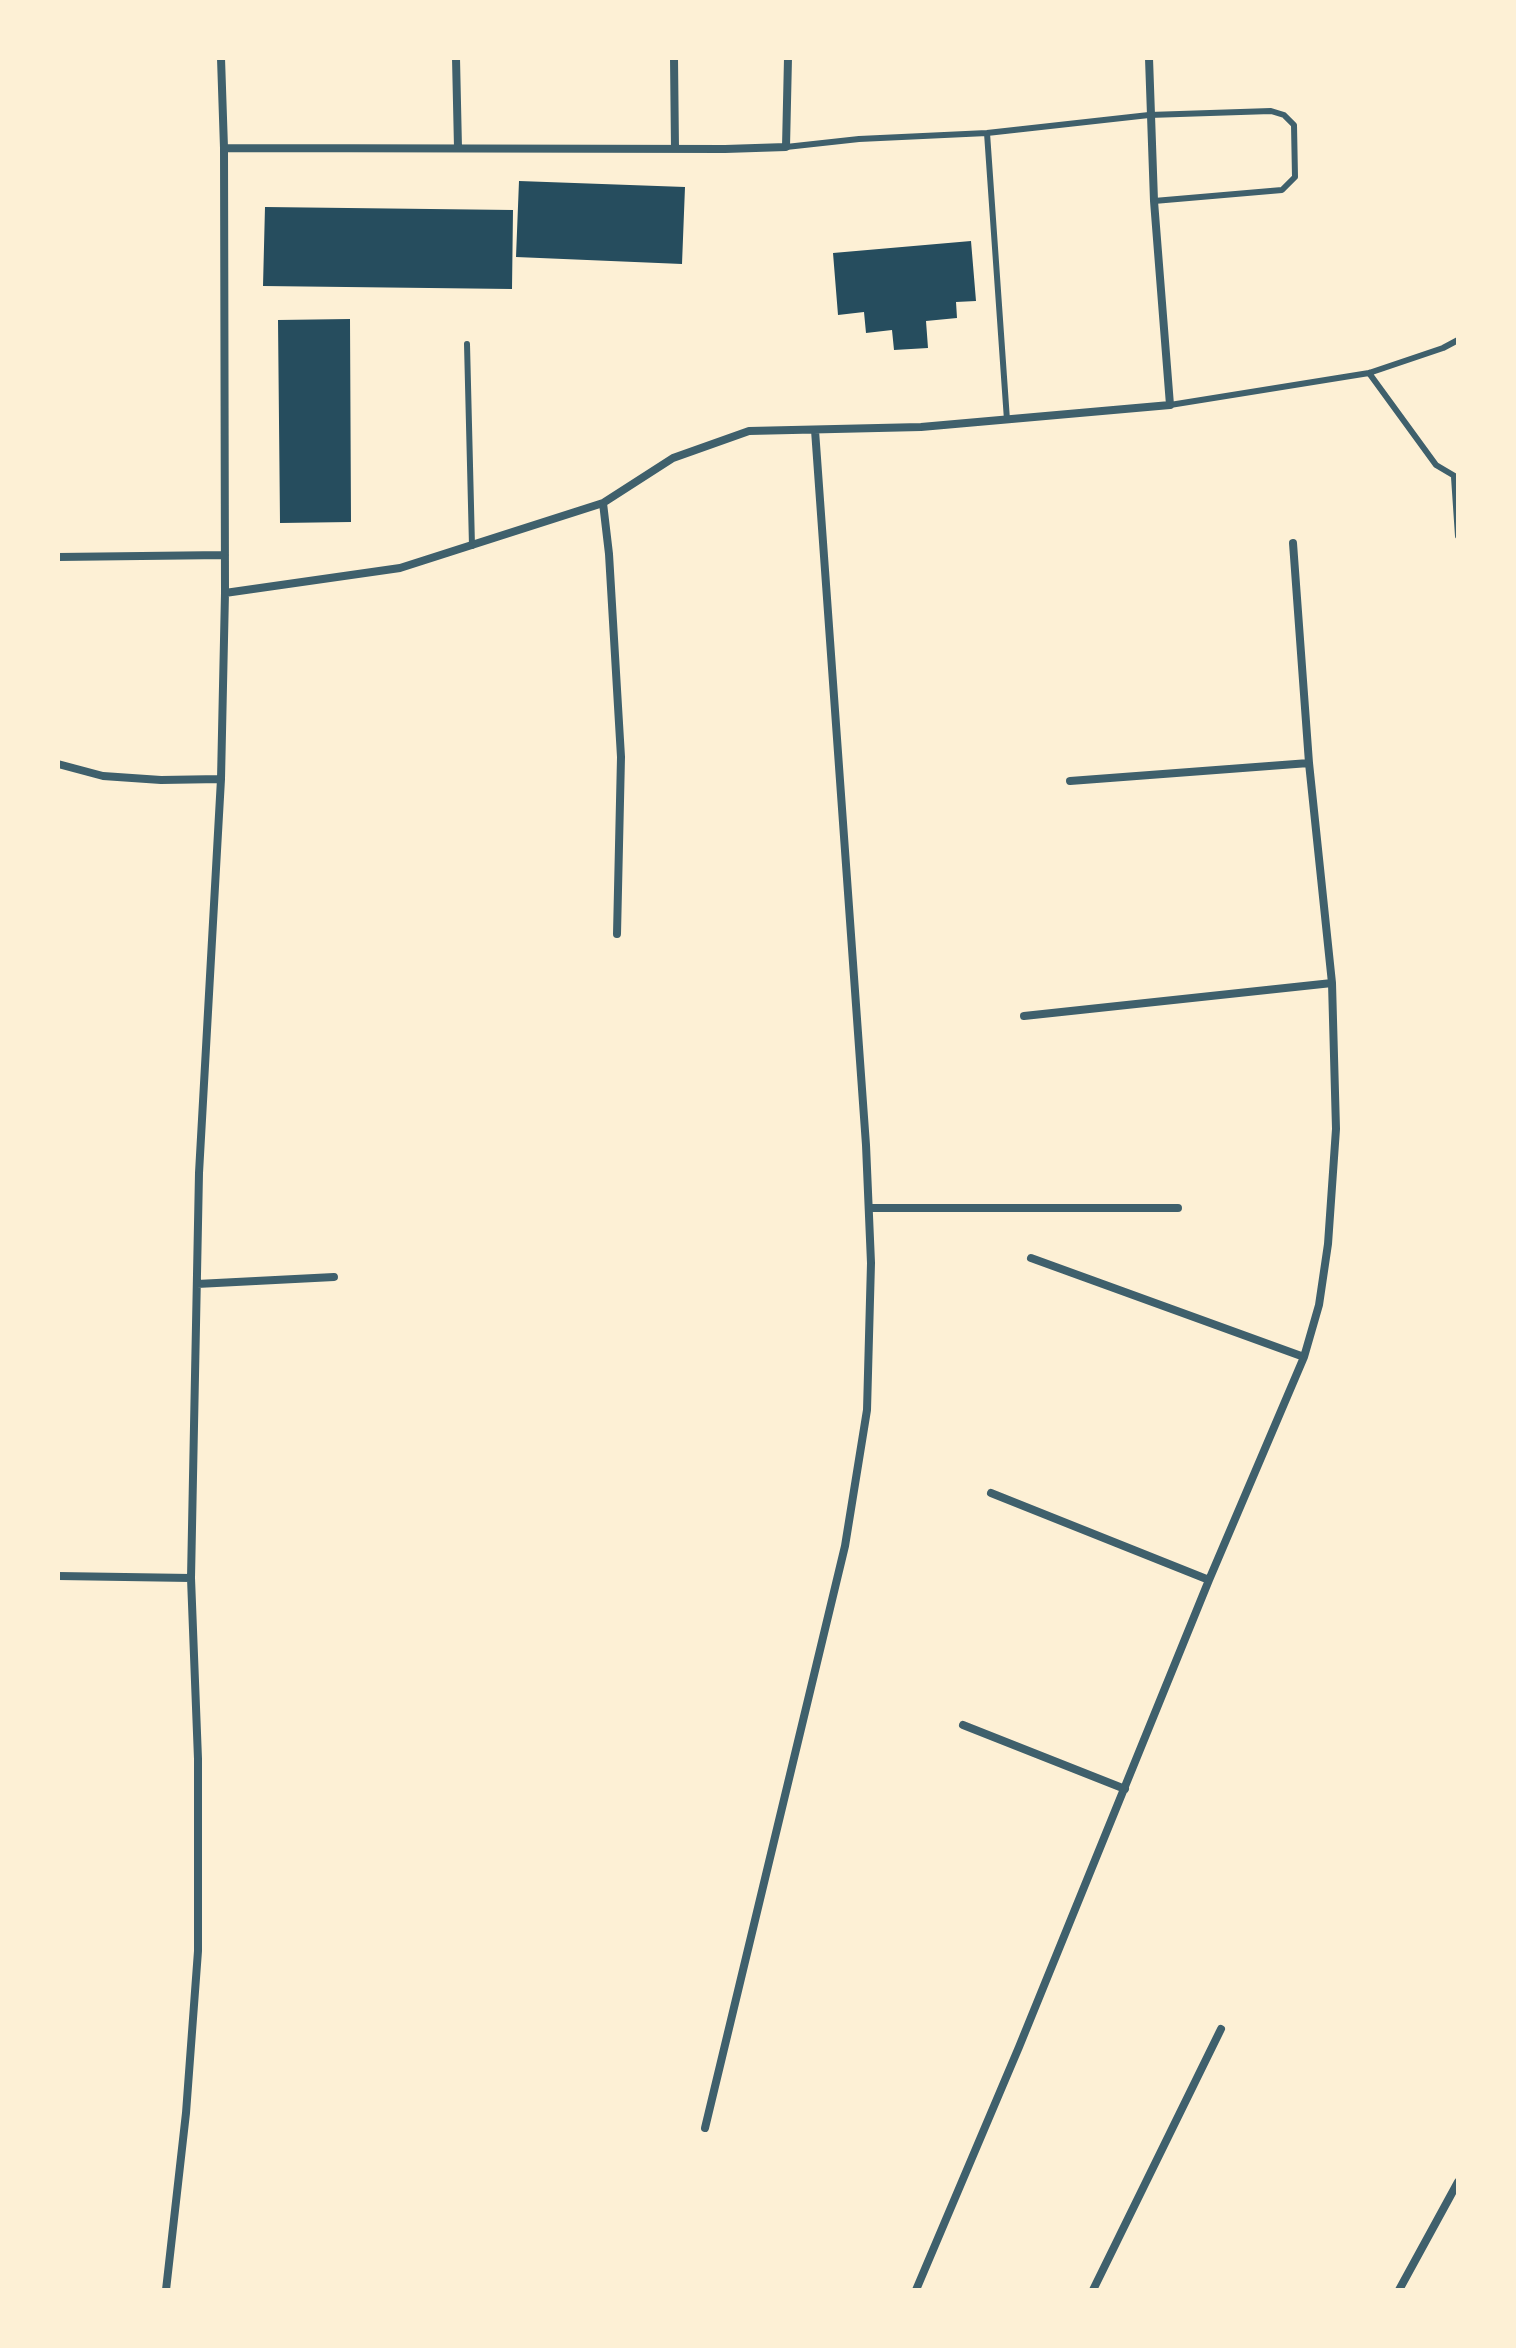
<!DOCTYPE html>
<html>
<head>
<meta charset="utf-8">
<style>
	body { margin:0 }
	#map { position:relative; width:1516px; height:2348px; overflow:hidden; background:#fdf0d5; font-family:"Varela Round",sans-serif }
	canvas { display:block }
	.frame { position:absolute; inset:0; border:60px solid #fdf0d5; pointer-events:none }
</style>
</head>
<body>
<div id="map">
<canvas width="1516" height="2348"></canvas>
<div class="frame"></div>
</div>
<script>
const ctx = document.querySelector('canvas').getContext('2d');
ctx.lineJoin = 'round';
function fillPath(path, color) {
  ctx.fillStyle = color;
  ctx.fill(path, 'evenodd');
}
function toPath(rows) {
  const path = new Path2D();
  for (const r of rows) {
    path.moveTo(r[0], r[1]);
    for (let i = 2; i < r.length; i += 2) path.lineTo(r[i], r[i + 1]);
  }
  return path;
}
function strokePath(path, color, width, dash) {
  ctx.strokeStyle = color;
  ctx.lineWidth = width;
  ctx.lineCap = dash ? 'butt' : 'round';
  ctx.setLineDash(dash || []);
  ctx.stroke(path);
}
const building = toPath([
	[519,181,685,187,682,264,516,257],
	[265,207,513,210,512,289,263,286],
	[971,241,976,301,956,302,957,318,926,321,928,348,894,350,892,330,866,333,864,312,838,315,833,253],
	[350,319,351,522,280,523,278,320]
]);
const service = toPath([
	[987,133,1007,420],
	[786,147,859,139,987,133,1149,115,1271,111,1284,115,1294,125,1295,177,1282,190,1154,201],
	[467,344,472,546],
	[1369,373,1436,465,1458,478],
	[1170,405,1369,373,1443,348,1458,340],
	[1454,477,1458,536]
]);
const minor = toPath([
	[456,58,458,148],
	[674,58,675,149],
	[224,148,725,149,786,147,788,58],
	[603,503,609,554,621,757,617,934],
	[58,557,225,555],
	[225,593,400,568,603,503,673,458,749,431,921,427,1170,405,1154,201,1149,58],
	[58,764,103,776,161,780,221,779],
	[1070,781,1309,763],
	[1024,1016,1332,983],
	[869,1208,1178,1208],
	[1031,1258,1304,1357],
	[197,1284,334,1277],
	[991,1493,1209,1580],
	[58,1576,191,1578],
	[963,1725,1125,1789],
	[705,2128,845,1546,867,1410,871,1263,866,1145,815,430],
	[166,2290,186,2113,198,1951,198,1759,191,1578,199,1173,221,779,225,593,224,148,221,58],
	[916,2290,1019,2047,1209,1580,1304,1357,1319,1305,1328,1244,1336,1129,1332,983,1309,763,1293,543],
	[1093,2290,1221,2029],
	[1399,2290,1458,2182]
]);
fillPath(building, '#264d5e');
strokePath(service, '#3f606c', 6);
strokePath(minor, '#3f606c', 8);
</script>
</body>
</html>
